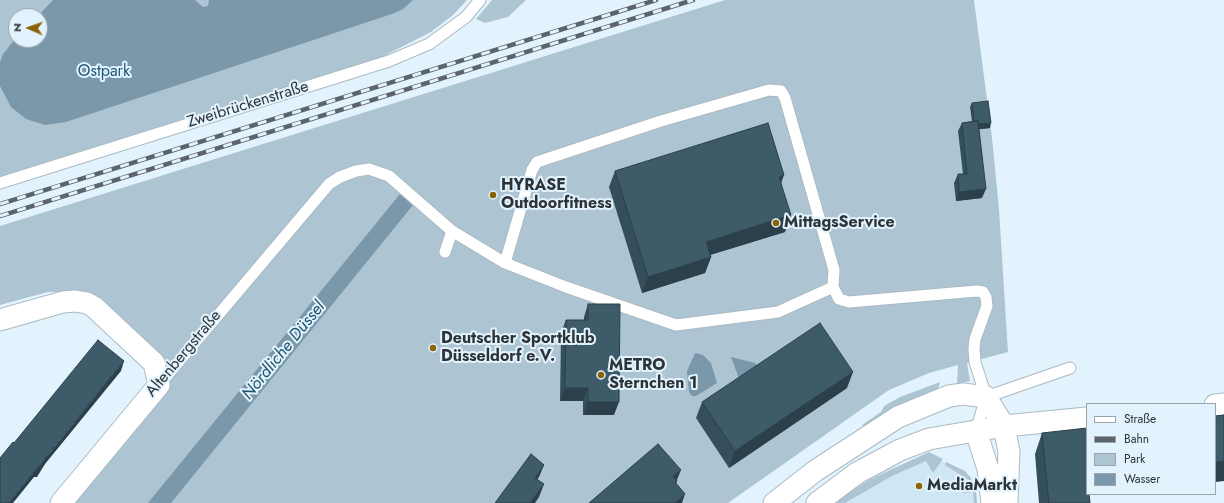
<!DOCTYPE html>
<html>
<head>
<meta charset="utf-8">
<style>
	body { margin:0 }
	#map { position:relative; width:1224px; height:503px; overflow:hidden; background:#e3f3fd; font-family:Jost,sans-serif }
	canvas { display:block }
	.legend { position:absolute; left:1086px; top:403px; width:130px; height:92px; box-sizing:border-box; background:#e3f3fd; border:1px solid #9aa6ae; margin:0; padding:5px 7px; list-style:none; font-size:12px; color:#2d3337 }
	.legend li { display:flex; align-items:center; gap:8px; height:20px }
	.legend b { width:20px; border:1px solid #9aa6ae }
	.north { position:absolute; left:8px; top:8px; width:40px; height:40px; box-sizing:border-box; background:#e3f3fd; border:1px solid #9aa6ae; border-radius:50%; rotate:272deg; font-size:11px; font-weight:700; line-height:16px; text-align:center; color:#2d3337 }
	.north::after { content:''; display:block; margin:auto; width:14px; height:18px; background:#8a6402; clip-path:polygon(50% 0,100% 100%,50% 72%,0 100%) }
</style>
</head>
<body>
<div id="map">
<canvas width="1224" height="503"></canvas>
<ul class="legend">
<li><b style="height:5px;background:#fff"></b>Straße</li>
<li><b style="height:5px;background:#5c646a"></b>Bahn</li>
<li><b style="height:11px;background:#adc5d3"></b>Park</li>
<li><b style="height:11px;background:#7a98a9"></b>Wasser</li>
</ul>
<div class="north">N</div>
</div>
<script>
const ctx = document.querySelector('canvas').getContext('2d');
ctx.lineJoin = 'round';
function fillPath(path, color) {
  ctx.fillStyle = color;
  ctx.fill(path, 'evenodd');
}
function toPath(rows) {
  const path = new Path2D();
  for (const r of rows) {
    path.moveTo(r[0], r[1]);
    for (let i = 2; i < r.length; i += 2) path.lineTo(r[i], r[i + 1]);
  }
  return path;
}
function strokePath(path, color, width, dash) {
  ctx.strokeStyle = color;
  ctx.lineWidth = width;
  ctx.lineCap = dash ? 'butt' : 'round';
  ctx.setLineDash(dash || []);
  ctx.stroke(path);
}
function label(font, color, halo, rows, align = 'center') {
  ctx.font = font + ' Jost,sans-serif';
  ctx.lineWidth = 4;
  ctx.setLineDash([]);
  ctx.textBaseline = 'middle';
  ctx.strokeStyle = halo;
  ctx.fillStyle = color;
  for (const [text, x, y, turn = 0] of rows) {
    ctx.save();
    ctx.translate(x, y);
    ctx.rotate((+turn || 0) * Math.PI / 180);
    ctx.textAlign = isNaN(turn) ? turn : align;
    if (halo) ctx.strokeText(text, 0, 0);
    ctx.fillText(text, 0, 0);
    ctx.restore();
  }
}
const built = toPath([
	[926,459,940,460,967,475,974,491,976,503,822,503,859,475]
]);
const green = toPath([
	[0,0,467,0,453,15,431,32,376,60,0,179],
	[16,16,40,16,40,40,16,40],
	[492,0,526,0,508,17,485,23,476,19],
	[725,0,974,0,992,138,999,209,1008,352,967,363,970,381,957,384,958,365,929,373,889,390,728,503,75,503,162,396,167,370,158,352,90,297,67,292,48,292,0,305,0,226],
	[940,382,938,389,902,405,865,427,862,425,881,412,884,406,900,397],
	[929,452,943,459,933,473,926,461,892,476,845,503,832,503,869,480],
	[946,462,965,471,971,478,976,491,977,503,974,503,973,492,962,493,970,481,945,465]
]);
const water = toPath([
	[53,0,195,0,203,7,208,6,209,0,413,0,403,9,392,14,66,122,45,125,26,119,11,107,0,86,0,62,3,54,16,38,16,40,40,40,40,16,38,16],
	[400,194,413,205,171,503,148,503],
	[695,353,703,355,711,363,717,383,696,396,692,396,689,392,687,371],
	[731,357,755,363,760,370,741,384]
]);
const service = toPath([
	[0,183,389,61,429,44,466,17,480,0],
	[445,252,452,231],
	[833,287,839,299,849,302,977,291,983,292,986,297,987,306,975,339,974,349,975,362,986,397,976,431],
	[159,385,329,184,340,177,356,171,369,169,389,176,452,231,505,263,532,170,537,162,661,121,769,90,781,91,785,98,834,270,833,287,778,312,676,325,566,287,505,263],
	[986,397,1070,368]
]);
const minor = toPath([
	[0,320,63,302,75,301,87,303,94,307,154,363,159,385,61,503],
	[1215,405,1224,404],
	[976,431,988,469,992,503],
	[774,503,815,471,898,417,949,396,963,394,986,397,1004,426,1009,452,1007,503],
	[817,503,857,473,900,450,929,439,1004,426,1087,418]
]);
const rail = toPath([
	[0,204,656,0],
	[0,216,693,0]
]);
const wall = toPath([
	[972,103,990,128,979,129,982,198,956,201,954,183,958,174,963,174,958,131,962,123,972,121,970,107],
	[615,171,781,184,785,232,710,255,711,257,705,273,642,293,609,187],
	[588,304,614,415,583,415,583,401,560,401,561,333,566,320,584,320,584,317],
	[847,388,729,468,696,418,702,402],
	[1042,433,1087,494,1090,503,1039,503,1035,454]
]);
const shadedWall = toPath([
	[991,123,990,128,973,130,974,125],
	[784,175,778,192,779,177],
	[986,189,982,198,956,201,959,192],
	[791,215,785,232,700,258,706,242],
	[711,257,705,273,642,293,648,277],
	[124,361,121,371,45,464,37,477,34,477,13,503,9,503],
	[853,372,847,388,729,468,735,451],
	[565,388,588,388,583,401,560,401],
	[588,402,619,402,614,415,583,415],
	[1224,461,1224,481,1215,482,1215,462],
	[544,465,539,477,530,490,535,478],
	[681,470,676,482,677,481,671,498,673,476],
	[544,484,539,497,535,503,530,503],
	[685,494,682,503,675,503]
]);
const building = toPath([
	[988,101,991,123,978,124,978,121,974,121,972,103,988,101],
	[978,121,986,189,959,192,958,174,967,174,962,123,978,121],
	[768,123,784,175,779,177,791,215,706,242,711,257,648,277,615,171,768,123],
	[588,304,620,304,619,402,588,402,588,388,565,388,566,320,588,320,588,304],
	[820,323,853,372,735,451,702,402,820,323],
	[98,340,124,361,48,454,40,467,38,467,9,503,0,503,0,458,13,442,14,443,98,340],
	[1224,415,1224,461,1215,462,1215,416,1224,415],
	[1087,428,1087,494,1089,494,1090,503,1049,503,1042,433,1087,428],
	[658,444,681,470,673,476,677,481,675,482,685,494,675,503,589,503,658,444],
	[531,454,544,465,535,478,544,484,530,503,531,503,495,503,531,454]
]);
const markers = [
	[493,195,4,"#8a6402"],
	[776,223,4,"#8a6402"],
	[433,348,4,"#8a6402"],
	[601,375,4,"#8a6402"],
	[919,486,4,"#8a6402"]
];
const parkNames = [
	["Ostpark",104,72]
];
const streetNames = [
	["Zweibrückenstraße",248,105,-17],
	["Altenbergstraße",184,354,-50]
];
const poiNames = [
	["HYRASE",501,186],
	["Outdoorfitness",501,204],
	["MittagsService",784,223],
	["Deutscher Sportklub",441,339],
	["Düsseldorf e.V.",441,357],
	["METRO",609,366],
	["Sternchen 1",609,384],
	["MediaMarkt",927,486]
];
const waterNames = [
	["Nördliche Düssel",284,351,-51]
];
fillPath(built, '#cfe7f4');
fillPath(green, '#adc5d3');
fillPath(water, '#7a98a9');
strokePath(service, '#aabac3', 13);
strokePath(minor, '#aabac3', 23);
strokePath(service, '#fff', 11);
strokePath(minor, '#fff', 21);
strokePath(rail, '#5c646a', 4.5);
strokePath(rail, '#e3f3fd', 3, [9]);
fillPath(wall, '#354e5b');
fillPath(shadedWall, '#2b404a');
fillPath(building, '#3e5b6a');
strokePath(building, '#2b404a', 1);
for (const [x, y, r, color] of markers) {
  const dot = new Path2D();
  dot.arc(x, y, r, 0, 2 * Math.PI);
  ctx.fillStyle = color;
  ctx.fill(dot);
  strokePath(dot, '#e3f3fd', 1.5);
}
label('16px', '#205772', '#e3f3fd', parkNames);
label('16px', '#2d3337', '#e3f3fd', streetNames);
label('bold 16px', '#2d3337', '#e3f3fd', poiNames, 'left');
label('italic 17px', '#1d556f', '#e3f3fd', waterNames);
</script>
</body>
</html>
